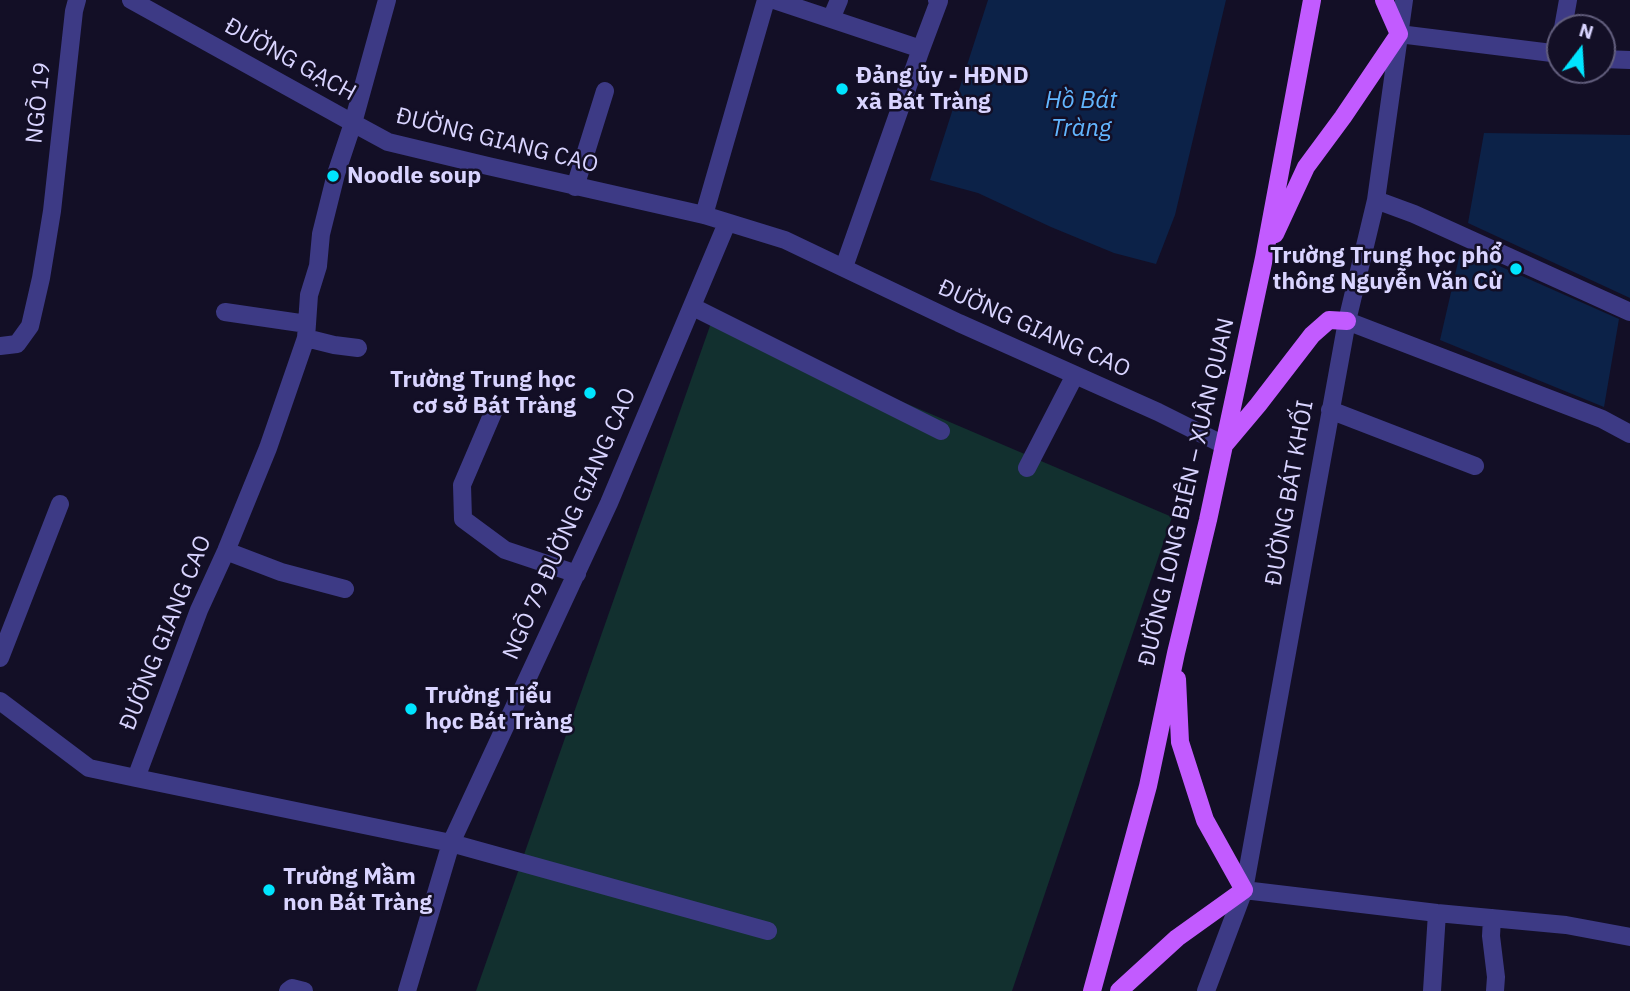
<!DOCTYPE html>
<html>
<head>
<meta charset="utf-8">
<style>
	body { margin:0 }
	#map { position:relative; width:1630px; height:991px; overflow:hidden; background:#130f26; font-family:"IBM Plex Sans",sans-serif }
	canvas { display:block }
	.north { position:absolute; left:1546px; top:14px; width:70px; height:70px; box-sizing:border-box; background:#130f26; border:2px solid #625e7d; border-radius:50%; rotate:17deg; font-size:19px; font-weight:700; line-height:28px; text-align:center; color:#d9d4ff }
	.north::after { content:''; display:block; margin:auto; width:24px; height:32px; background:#00e5ff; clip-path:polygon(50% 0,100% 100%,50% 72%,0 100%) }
</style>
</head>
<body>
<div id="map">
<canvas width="1630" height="991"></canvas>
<div class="north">N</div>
</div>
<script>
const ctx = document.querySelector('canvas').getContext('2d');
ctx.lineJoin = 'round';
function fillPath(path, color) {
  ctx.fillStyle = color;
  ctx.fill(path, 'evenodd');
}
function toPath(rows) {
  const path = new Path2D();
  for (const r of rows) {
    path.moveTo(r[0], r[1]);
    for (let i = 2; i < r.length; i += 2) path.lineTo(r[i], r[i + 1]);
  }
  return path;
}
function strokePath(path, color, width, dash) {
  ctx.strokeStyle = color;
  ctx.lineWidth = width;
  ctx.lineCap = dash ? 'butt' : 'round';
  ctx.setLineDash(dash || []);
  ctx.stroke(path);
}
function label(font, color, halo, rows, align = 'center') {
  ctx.font = font + ' "IBM Plex Sans",sans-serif';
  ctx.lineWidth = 5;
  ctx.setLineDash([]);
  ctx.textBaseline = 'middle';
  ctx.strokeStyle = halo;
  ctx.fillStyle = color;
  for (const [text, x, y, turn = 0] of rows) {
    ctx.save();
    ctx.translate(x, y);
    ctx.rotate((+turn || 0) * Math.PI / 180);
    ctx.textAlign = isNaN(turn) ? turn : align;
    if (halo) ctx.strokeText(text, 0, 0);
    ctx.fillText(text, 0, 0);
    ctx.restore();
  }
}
const green = toPath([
	[711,323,739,332,1172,517,1012,991,476,991]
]);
const water = toPath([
	[988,0,1226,0,1175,215,1156,264,1114,253,1051,227,978,193,930,180],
	[1484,133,1630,135,1630,298,1468,223],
	[1461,249,1619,319,1604,407,1440,340]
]);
const minor = toPath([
	[131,0,353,123,387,0],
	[774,0,921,49,844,267],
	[831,19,839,0],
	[1563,28,1568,0],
	[1399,34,1560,54],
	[921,49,939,1,937,0],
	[1602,59,1630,60],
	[575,187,605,91],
	[1376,200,1414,214,1630,312],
	[704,215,766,0],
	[693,307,941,431],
	[225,312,307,324],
	[1347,321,1602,419,1630,434],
	[306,338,334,345,358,348],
	[0,346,17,344,30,326,41,278,52,211,74,11,77,0],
	[495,408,462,485,463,519,505,550,577,574],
	[1330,410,1475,466],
	[1027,468,1075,375],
	[226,551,281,572,345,589],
	[0,658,60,504],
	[0,701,89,768,136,778,199,610,226,551,268,448,306,338,309,295,318,266,321,234,336,174,353,123,388,142,488,166,704,215,785,240,959,323,1158,412,1224,445],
	[136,778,451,843,768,931],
	[1244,890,1437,913,1566,925,1630,937],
	[1492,918,1491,936,1496,977,1495,991],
	[288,991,292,988,304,991],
	[407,991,451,843,609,503,727,223],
	[1206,991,1244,890,1347,321,1376,200,1404,0],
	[1432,991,1437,913]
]);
const major = toPath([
	[1275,234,1306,167,1343,117,1399,34,1384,0],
	[1226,443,1258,405,1312,335,1329,320,1347,321],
	[1092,991,1148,786,1176,653,1208,520,1264,258,1312,0],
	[1119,991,1177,938,1244,890,1205,820,1180,742,1177,679]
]);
const markers = [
	[842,89,7,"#00e5ff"],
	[333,176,7,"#00e5ff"],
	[1516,269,7,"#00e5ff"],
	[590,393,7,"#00e5ff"],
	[411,709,7,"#00e5ff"],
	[269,890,7,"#00e5ff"]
];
const streetNames = [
	["ĐƯỜNG GẠCH",290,60,29],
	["NGÕ 19",39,103,-84],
	["ĐƯỜNG GIANG CAO",497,141,14],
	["ĐƯỜNG GIANG CAO",1034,329,24],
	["ĐƯỜNG LONG BIÊN – XUÂN QUAN",1187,492,-77],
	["ĐƯỜNG BÁT KHỐI",1290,493,-80],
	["NGÕ 79 ĐƯỜNG GIANG CAO",570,524,-66],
	["ĐƯỜNG GIANG CAO",166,633,-68]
];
const poiNames = [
	["Đảng ủy - HĐND",856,76],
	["xã Bát Tràng",856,102],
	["Noodle soup",347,176],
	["Trường Trung học phổ",1502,256,"right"],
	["thông Nguyễn Văn Cừ",1502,282,"right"],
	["Trường Trung học",576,380,"right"],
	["cơ sở Bát Tràng",576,406,"right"],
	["Trường Tiểu",425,696],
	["học Bát Tràng",425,722],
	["Trường Mầm",283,877],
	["non Bát Tràng",283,903]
];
const waterNames = [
	["Hồ Bát",1081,101],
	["Tràng",1081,129]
];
fillPath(green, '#12302f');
fillPath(water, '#0c2248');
strokePath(minor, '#3d3a85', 18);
strokePath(major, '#c25bff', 18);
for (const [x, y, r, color] of markers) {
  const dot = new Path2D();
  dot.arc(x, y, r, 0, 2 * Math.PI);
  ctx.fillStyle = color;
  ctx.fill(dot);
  strokePath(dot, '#130f26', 2.5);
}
label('23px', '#d9d4ff', '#130f26', streetNames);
label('bold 23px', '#d9d4ff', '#130f26', poiNames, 'left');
label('italic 24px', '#62b6ff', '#130f26', waterNames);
</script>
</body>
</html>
